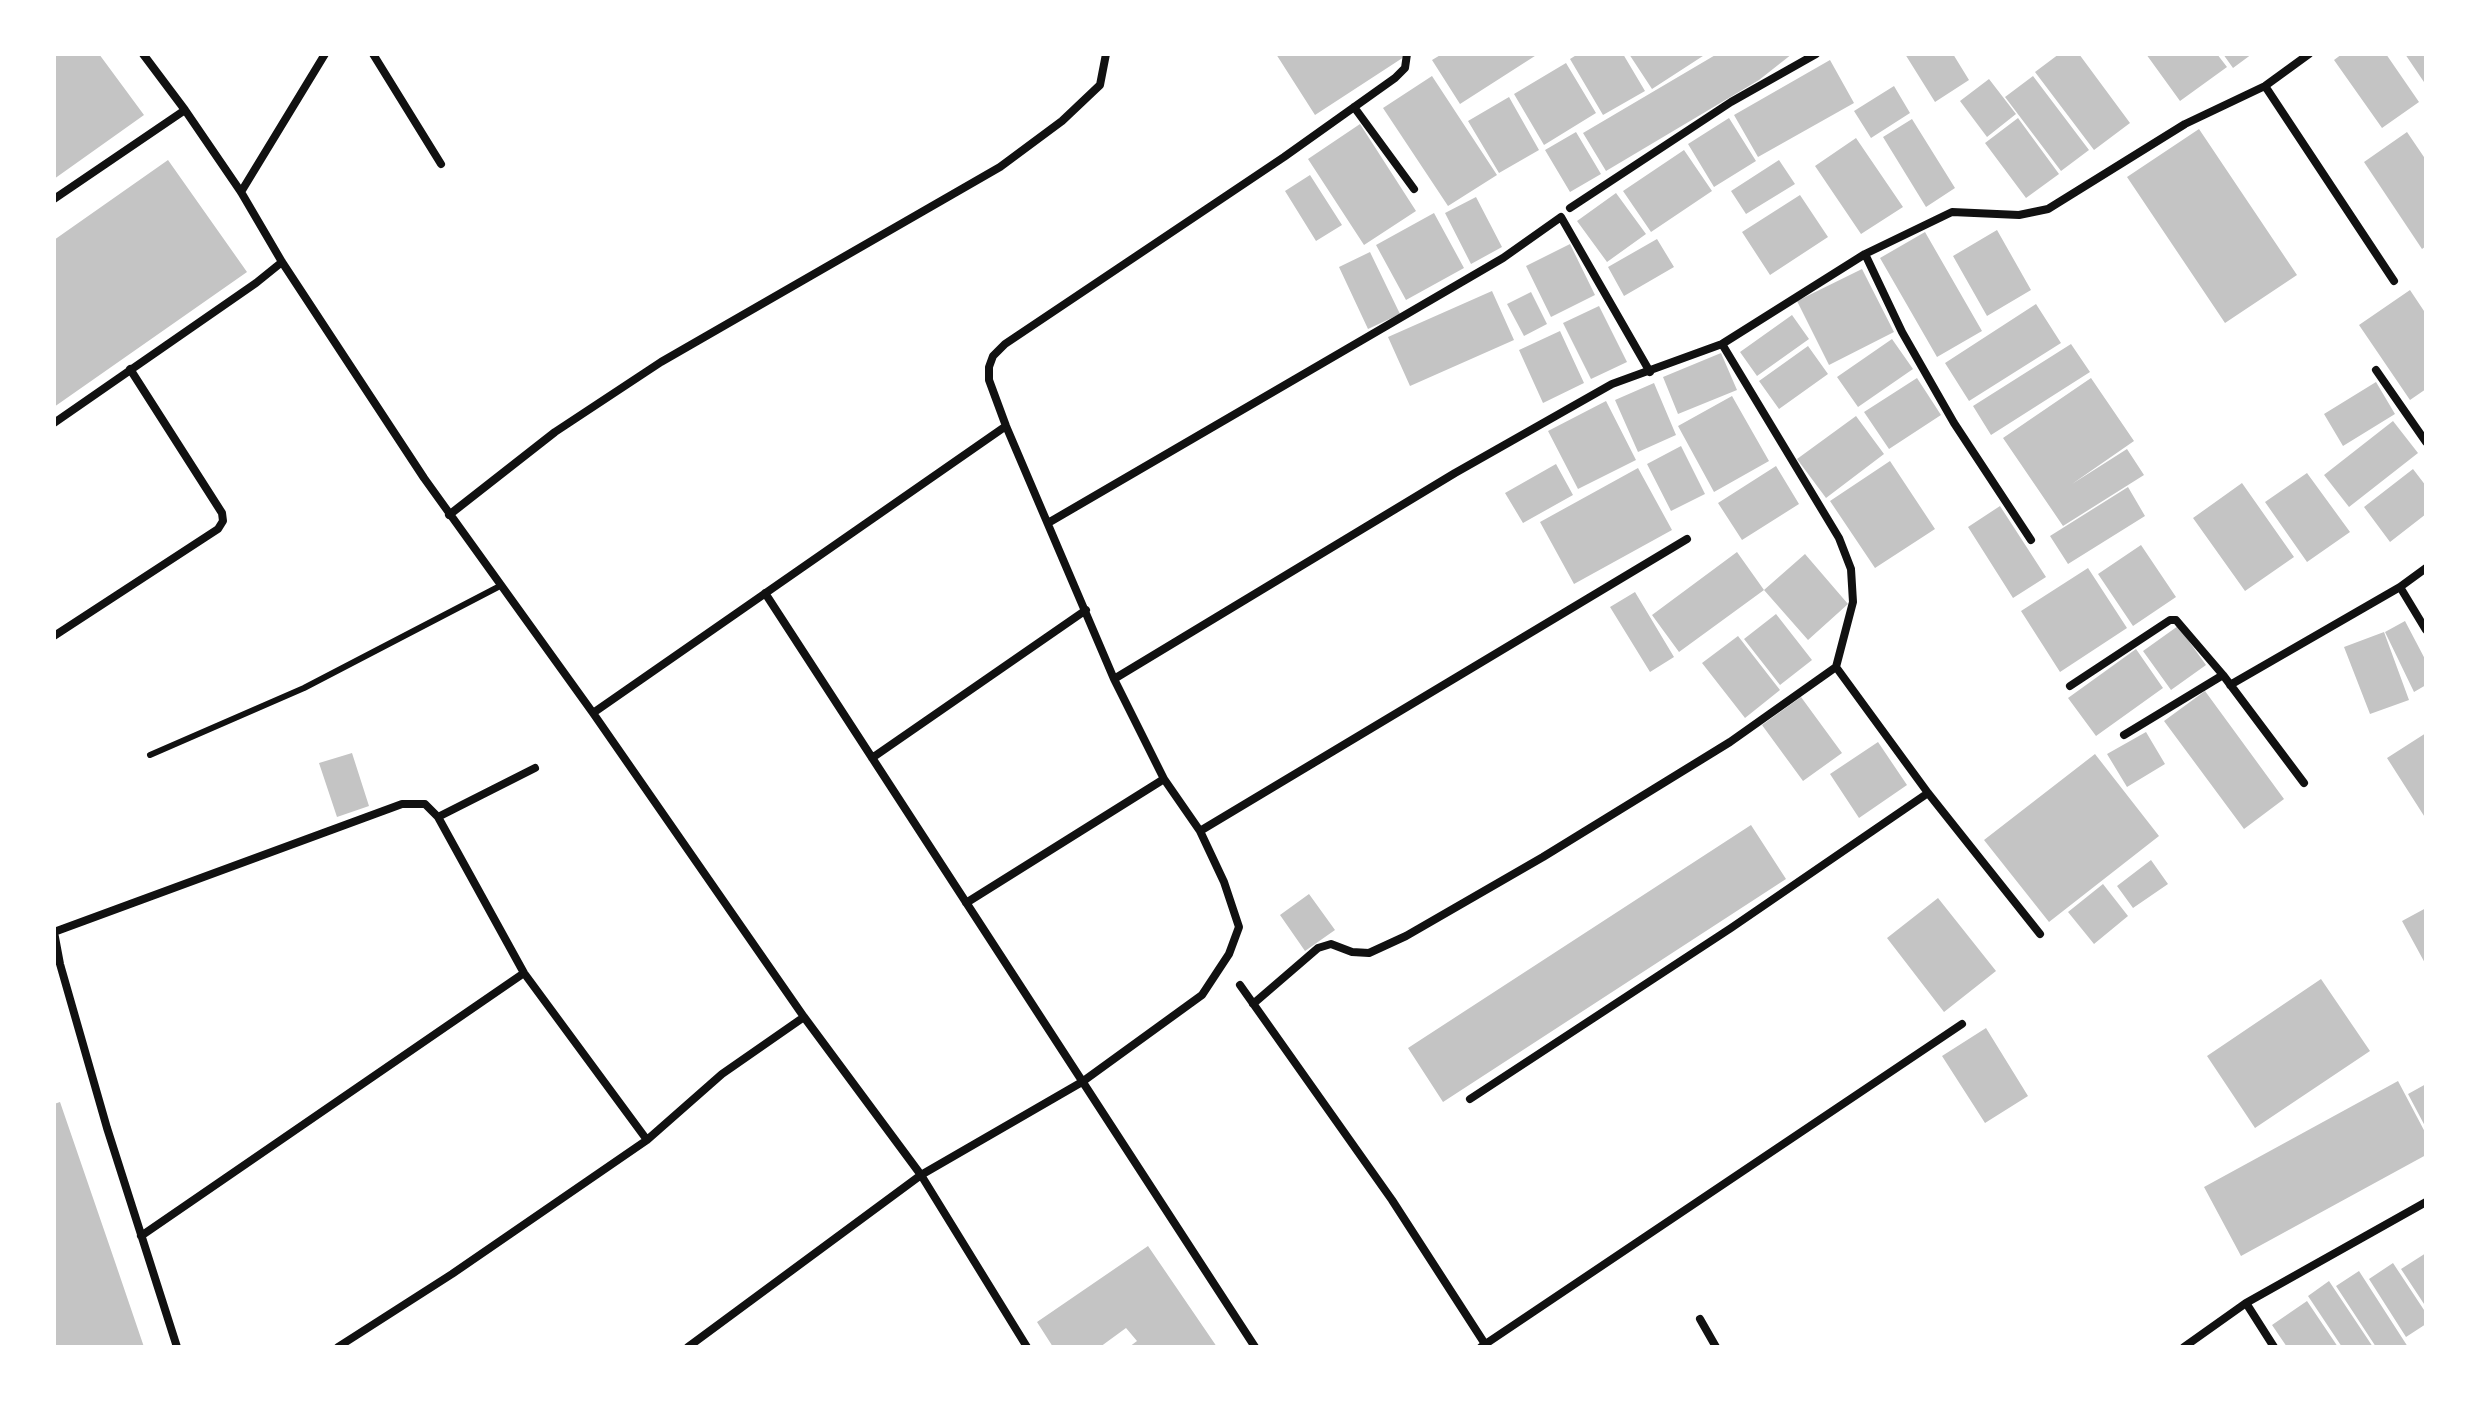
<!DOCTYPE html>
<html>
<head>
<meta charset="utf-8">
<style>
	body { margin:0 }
	#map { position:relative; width:2480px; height:1401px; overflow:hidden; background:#fff; font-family:"Sofia Sans Condensed",sans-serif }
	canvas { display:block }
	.frame { position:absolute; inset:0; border:56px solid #fff; pointer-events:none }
</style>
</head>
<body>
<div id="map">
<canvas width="2480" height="1401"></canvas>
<div class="frame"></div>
</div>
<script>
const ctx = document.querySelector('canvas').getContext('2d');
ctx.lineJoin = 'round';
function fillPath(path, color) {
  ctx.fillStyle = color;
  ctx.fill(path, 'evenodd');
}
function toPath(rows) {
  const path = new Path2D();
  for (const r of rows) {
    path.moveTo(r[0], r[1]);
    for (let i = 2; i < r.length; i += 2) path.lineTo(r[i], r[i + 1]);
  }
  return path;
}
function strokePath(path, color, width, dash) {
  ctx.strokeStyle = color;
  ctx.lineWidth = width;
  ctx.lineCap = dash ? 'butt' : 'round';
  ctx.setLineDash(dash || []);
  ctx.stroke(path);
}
const building = toPath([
	[54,54,99,54,144,115,54,179],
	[1276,54,1402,54,1404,57,1315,115],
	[1442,54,1538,54,1460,104,1432,60],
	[1578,54,1623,54,1645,91,1603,115,1570,59],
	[1629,54,1706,54,1652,89],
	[1717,54,1792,54,1759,80,1606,171,1583,133],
	[1905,54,1953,54,1969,80,1935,102],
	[2059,54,2079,54,2130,123,2094,150,2035,72],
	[2146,54,2217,54,2227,67,2180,101],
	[2223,54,2252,54,2233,68],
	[2342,54,2386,54,2419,102,2382,128,2334,60],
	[2405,54,2426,54,2426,85],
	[1830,60,1854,103,1758,157,1734,115],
	[1566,63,1596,113,1544,145,1514,94],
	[1432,76,1497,175,1448,206,1383,108],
	[2033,76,2089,150,2061,171,2005,97],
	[1989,79,2016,114,1987,137,1960,101],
	[1894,86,1910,113,1871,138,1854,111],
	[1509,97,1539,150,1499,173,1468,121],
	[1729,118,1756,161,1714,187,1688,144],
	[2018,118,2059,174,2026,198,1985,143],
	[1912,119,1955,188,1926,207,1883,137],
	[1360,124,1416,211,1364,245,1308,159],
	[2199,129,2297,275,2225,323,2127,177],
	[1576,132,1601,174,1570,192,1545,150],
	[2407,132,2426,160,2426,246,2422,249,2364,162],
	[1856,138,1903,207,1861,234,1815,166],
	[1684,150,1712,191,1651,232,1623,191],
	[168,160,247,272,54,407,54,240],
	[1779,160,1795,184,1746,214,1731,191],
	[1310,175,1342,225,1316,241,1285,191],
	[1616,193,1646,234,1607,262,1577,221],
	[1800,195,1828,237,1770,275,1742,232],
	[1476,197,1502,247,1471,264,1445,213],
	[1434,213,1464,268,1406,300,1376,245],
	[1997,230,2031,290,1987,316,1953,256],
	[1925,232,1982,331,1937,357,1880,258],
	[1657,239,1674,267,1624,296,1608,267],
	[1570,244,1595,295,1551,317,1526,266],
	[1370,252,1400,314,1368,329,1339,267],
	[1862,269,1894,332,1829,365,1797,301],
	[2410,290,2426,314,2426,389,2410,400,2359,325],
	[1492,291,1514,340,1410,386,1388,337],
	[1531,292,1547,324,1524,336,1507,304],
	[2036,304,2061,343,1969,401,1945,363],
	[1599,306,1627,362,1591,379,1563,323],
	[1792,315,1809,339,1757,376,1740,352],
	[1560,331,1584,383,1543,403,1519,350],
	[1892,339,1913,369,1858,407,1837,377],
	[2071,344,2090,372,1991,435,1973,406],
	[1808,346,1828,374,1779,409,1759,381],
	[1721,353,1737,390,1678,414,1663,377],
	[1917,378,1941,415,1889,449,1864,412],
	[2091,378,2134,441,2072,484,2127,449,2144,475,2063,526,2003,438],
	[2376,382,2395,414,2343,446,2324,414],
	[1654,383,1676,435,1638,452,1615,400],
	[1732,396,1769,461,1714,492,1678,426],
	[1606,401,1636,460,1578,489,1548,431],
	[1856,416,1884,454,1826,498,1797,459],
	[2393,421,2418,453,2349,507,2324,475],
	[1681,446,1705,494,1671,511,1647,464],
	[1890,461,1935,529,1875,568,1830,501],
	[1556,464,1573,495,1523,523,1505,493],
	[1776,466,1799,504,1742,540,1718,503],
	[1638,468,1672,530,1574,584,1540,522],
	[2413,469,2426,486,2426,514,2390,542,2364,507],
	[2307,473,2350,532,2307,562,2265,502],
	[2242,483,2294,557,2245,591,2193,518],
	[2128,487,2145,516,2068,564,2050,536],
	[2000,506,2046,577,2013,598,1968,527],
	[2141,545,2176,597,2133,626,2098,574],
	[1737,552,1764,590,1679,652,1652,615],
	[1805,554,1848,604,1808,640,1764,590],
	[2088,568,2127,628,2060,672,2021,611],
	[1635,592,1674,657,1650,672,1610,607],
	[1776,614,1812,660,1780,685,1744,639],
	[2405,621,2426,661,2426,685,2414,692,2385,632],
	[2178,626,2206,665,2171,690,2143,651],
	[2384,632,2409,700,2370,714,2344,647],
	[1738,636,1780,690,1745,718,1702,663],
	[2136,649,2163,688,2096,736,2068,698],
	[2205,691,2284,799,2244,829,2164,721],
	[1801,697,1842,753,1803,781,1762,725],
	[2146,732,2165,764,2127,787,2107,754],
	[2426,733,2426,819,2387,758],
	[1878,742,1907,785,1859,818,1830,774],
	[352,753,369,806,337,817,319,763],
	[2095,754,2159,836,2049,922,1984,840],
	[1751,825,1786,879,1443,1102,1408,1048],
	[2151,860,2168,884,2133,908,2117,886],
	[2103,884,2128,916,2094,944,2068,912],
	[1309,894,1335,930,1305,951,1280,915],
	[1938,898,1996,971,1944,1012,1887,938],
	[2426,908,2426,965,2402,921],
	[2321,979,2370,1051,2255,1128,2207,1056],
	[1986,1028,2028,1096,1985,1123,1942,1056],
	[2398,1081,2426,1134,2426,1155,2241,1256,2204,1187],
	[2426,1084,2426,1128,2408,1094],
	[60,1102,114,1259,144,1347,54,1347,54,1104],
	[1148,1246,1217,1347,1129,1347,1137,1341,1126,1328,1100,1347,1053,1347,1037,1322],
	[2426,1253,2426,1307,2401,1269],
	[2393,1263,2426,1313,2426,1324,2406,1337,2369,1279],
	[2359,1271,2408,1347,2376,1347,2336,1286],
	[2329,1281,2373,1347,2342,1347,2308,1296],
	[2307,1301,2338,1347,2287,1347,2272,1325]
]);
const service = toPath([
	[150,755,304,688,500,586]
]);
const minor = toPath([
	[143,54,185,110,241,192,282,262,424,478,593,713,804,1017,921,1175,1027,1347],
	[373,54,441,164],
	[2265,86,2394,281],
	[1354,107,1414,189],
	[241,192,325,54],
	[54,199,185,110],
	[1570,208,1731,102,1816,54],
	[1865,254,1902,332,1954,423,2031,540],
	[1722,344,1839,538,1851,569,1853,602,1836,667,1928,793,2040,934],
	[2376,370,2426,442],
	[54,423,256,283,282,262],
	[449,515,555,432,661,362,1000,167,1062,121,1100,85,1106,54],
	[1048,523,1503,258,1561,217,1650,372],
	[2400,587,2426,630],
	[765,593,1255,1347],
	[54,636,218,529,223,521,222,513,130,369],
	[1114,679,1455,473,1612,384,1722,344,1865,254,1952,212,2019,215,2048,209,2185,124,2265,86,2309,54],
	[2230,685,2400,587,2426,568],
	[2070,686,2170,620,2176,620,2223,675,2304,783],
	[593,713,1006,426],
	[2124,735,2223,675],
	[872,758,1086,610],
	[438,817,535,768],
	[1200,831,1687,539],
	[966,903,1164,779],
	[54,932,402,804,425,804,438,817,524,973,647,1140],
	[54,932,60,964,107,1128,177,1347],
	[1240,985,1392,1200,1485,1344],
	[1253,1004,1318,948,1331,944,1352,952,1369,953,1406,936,1543,857,1730,742,1836,667],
	[1470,1099,1731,928,1928,793],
	[141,1236,524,973],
	[2246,1303,2274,1347],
	[1700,1319,1716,1347],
	[338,1347,452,1274,647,1140,722,1074,804,1017],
	[688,1347,921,1175,1082,1082,1202,995,1229,954,1239,927,1224,882,1200,831,1164,779,1114,679,1006,426,989,380,989,367,993,356,1005,344,1284,157,1395,78,1405,68,1407,54],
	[1481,1347,1962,1024],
	[2184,1347,2246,1303,2426,1202]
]);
fillPath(building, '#c4c4c4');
strokePath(service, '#111', 6);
strokePath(minor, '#111', 8);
</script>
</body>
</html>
